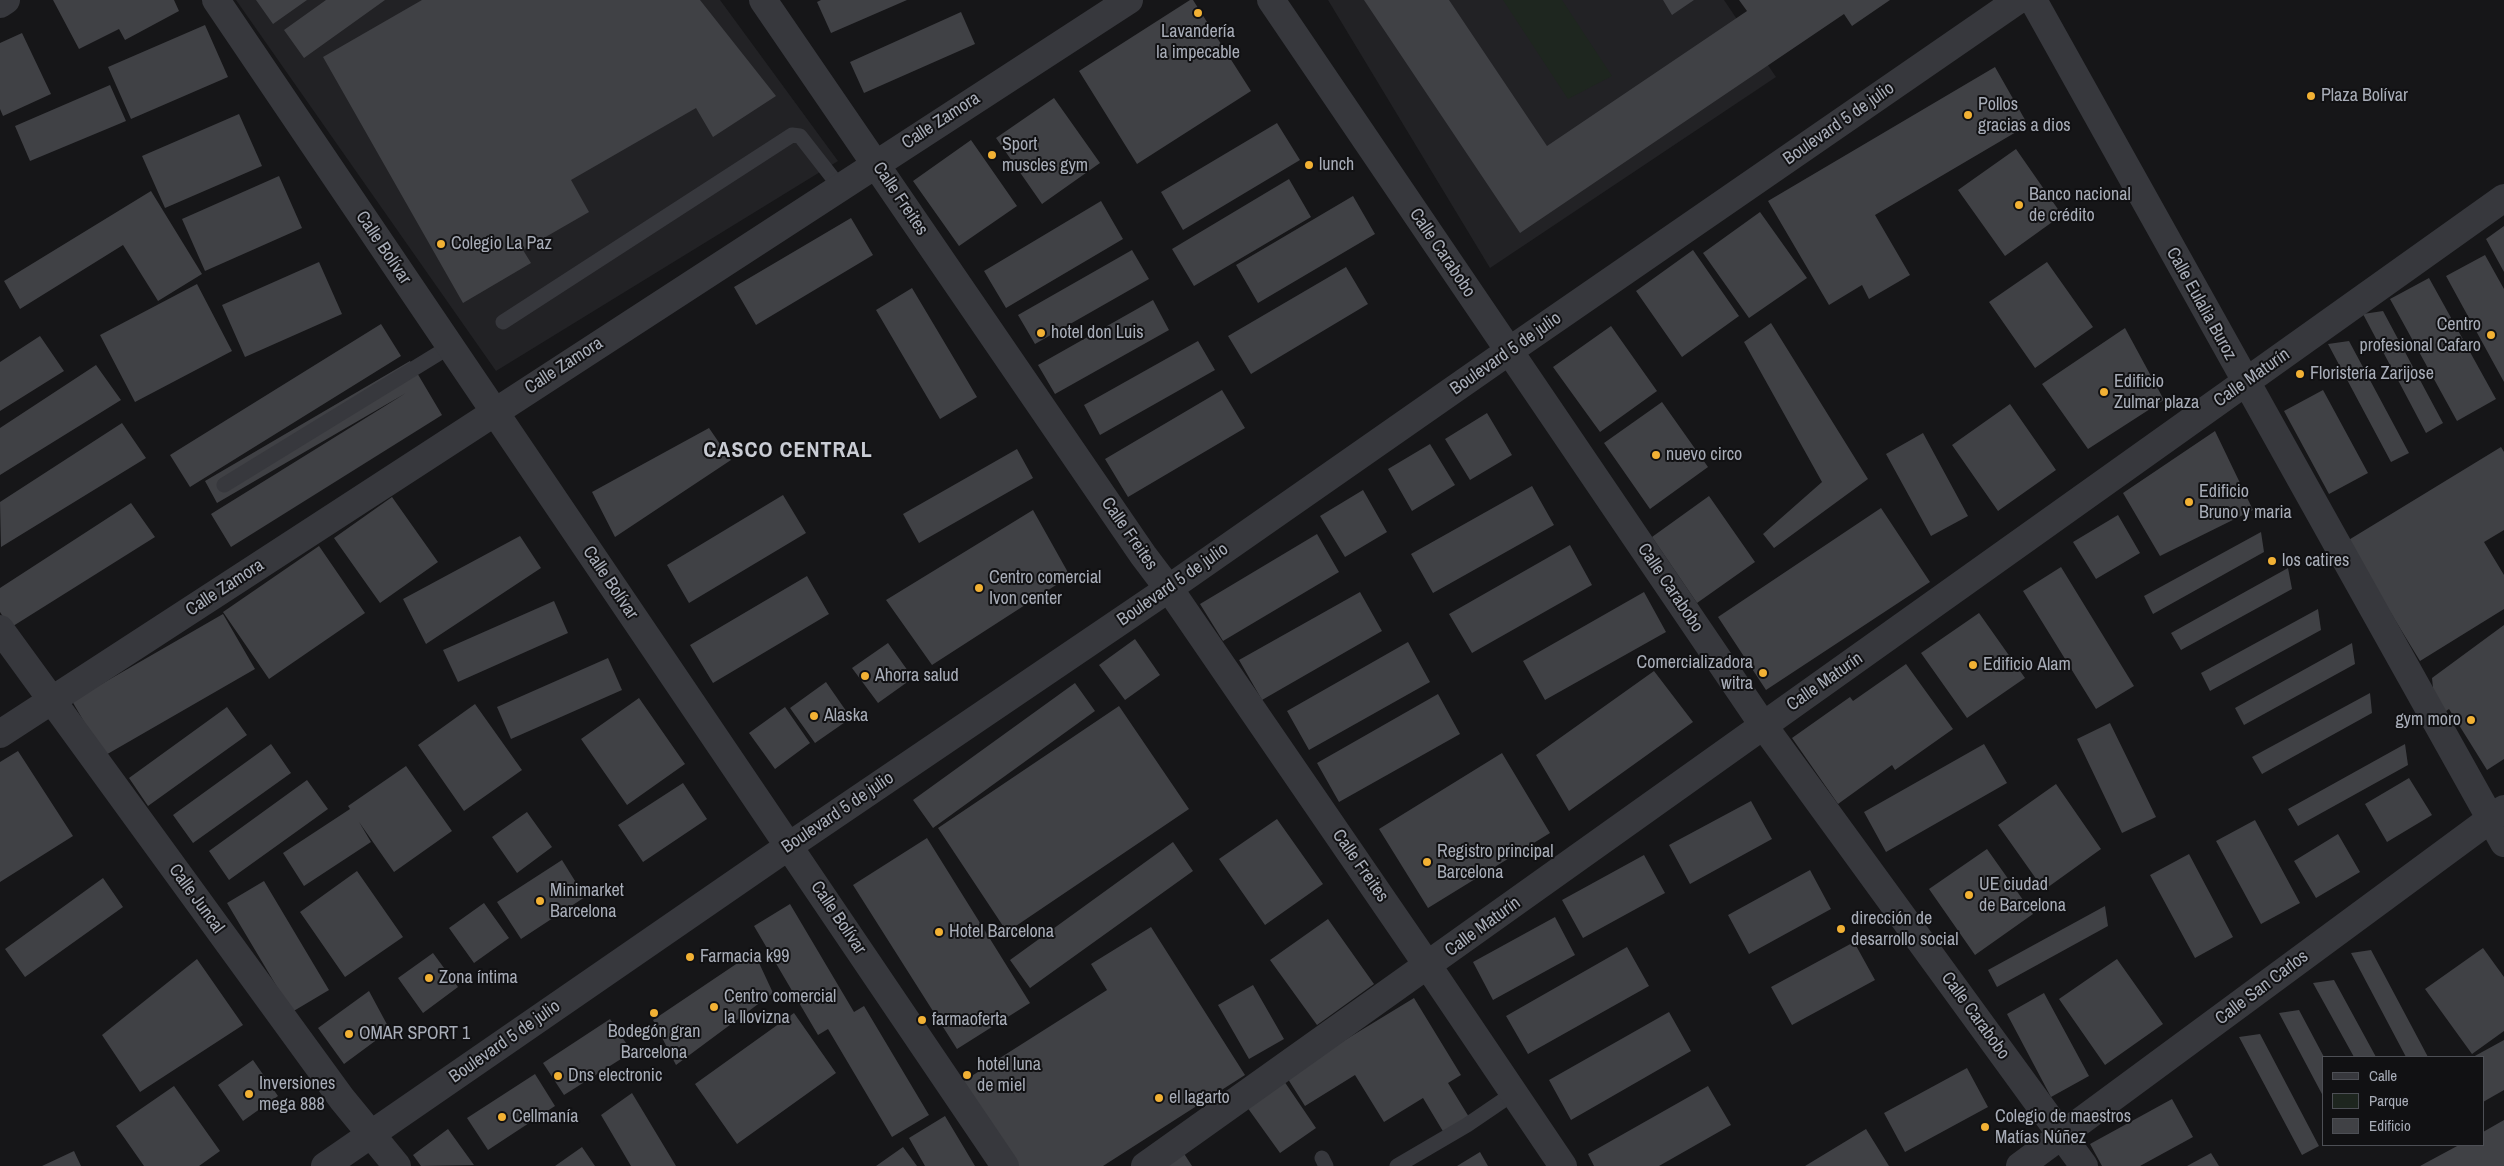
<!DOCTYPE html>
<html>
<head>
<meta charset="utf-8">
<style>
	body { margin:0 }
	#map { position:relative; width:2504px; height:1166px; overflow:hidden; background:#161618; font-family:"Archivo Narrow",sans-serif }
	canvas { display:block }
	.legend { position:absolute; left:2322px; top:1056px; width:162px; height:90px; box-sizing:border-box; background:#111113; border:1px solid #4d4f55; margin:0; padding:6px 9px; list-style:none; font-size:15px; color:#a8adb8 }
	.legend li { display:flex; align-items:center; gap:10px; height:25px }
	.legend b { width:25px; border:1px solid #4d4f55 }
</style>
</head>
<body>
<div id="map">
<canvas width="2504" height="1166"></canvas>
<ul class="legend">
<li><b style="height:6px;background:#37383d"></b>Calle</li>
<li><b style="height:14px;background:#1e261f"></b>Parque</li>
<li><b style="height:14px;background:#404145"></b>Edificio</li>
</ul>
</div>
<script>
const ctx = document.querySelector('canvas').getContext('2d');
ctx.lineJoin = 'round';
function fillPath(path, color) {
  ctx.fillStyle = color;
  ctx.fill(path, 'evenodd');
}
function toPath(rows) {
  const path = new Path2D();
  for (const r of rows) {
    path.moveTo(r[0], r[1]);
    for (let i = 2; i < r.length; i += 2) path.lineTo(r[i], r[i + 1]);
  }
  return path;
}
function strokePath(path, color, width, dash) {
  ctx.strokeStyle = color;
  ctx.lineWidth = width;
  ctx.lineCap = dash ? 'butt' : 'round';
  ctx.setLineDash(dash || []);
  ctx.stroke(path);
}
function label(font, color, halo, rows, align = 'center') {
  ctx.font = font + ' "Archivo Narrow",sans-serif';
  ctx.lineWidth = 4;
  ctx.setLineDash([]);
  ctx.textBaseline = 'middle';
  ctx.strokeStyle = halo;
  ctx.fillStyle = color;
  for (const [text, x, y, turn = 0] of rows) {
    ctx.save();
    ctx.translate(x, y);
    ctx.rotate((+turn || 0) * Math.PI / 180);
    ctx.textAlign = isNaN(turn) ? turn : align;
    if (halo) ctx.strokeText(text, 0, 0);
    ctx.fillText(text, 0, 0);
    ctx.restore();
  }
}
const built = toPath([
	[236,0,720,0,838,161,496,371],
	[1328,0,1724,0,1776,77,1490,268]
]);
const green = toPath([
	[1503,0,1562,0,1612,76,1568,99]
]);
const building = toPath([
	[53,0,174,0,179,11,125,40,119,29,79,49],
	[256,0,307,0,273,24],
	[326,0,385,0,304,58,284,30],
	[422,0,700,0,776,96,713,137,696,108,571,180,589,212,523,250,531,263,463,303,323,57],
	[821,0,907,0,831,33,817,2],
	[1190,0,1193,0,1251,91,1137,164,1079,71],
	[1364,0,1449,0,1547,146,1747,11,1739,0,1890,0,1852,26,1844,14,1520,233],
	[1663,0,1694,0,1672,15],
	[961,12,975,44,864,93,850,62],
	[205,25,228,77,131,119,108,67],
	[22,33,51,94,3,116,0,109,0,43],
	[1995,67,2028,125,1875,215,1910,275,1869,299,1862,285,1829,305,1768,201],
	[110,85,126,121,30,161,15,126],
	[1054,98,1100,163,1042,204,996,138],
	[239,114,262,166,165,208,142,156],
	[1277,123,1300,160,1183,230,1161,192],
	[971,140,1017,206,959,246,913,181],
	[2016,149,2062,215,2005,256,1958,190],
	[279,176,302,228,205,271,182,219],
	[1289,179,1311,217,1194,286,1172,249],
	[151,191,202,274,158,301,123,245,20,309,4,281],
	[1353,196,1375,234,1258,303,1236,265],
	[1101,201,1123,239,1006,308,984,271],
	[1760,212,1807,278,1749,318,1703,253],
	[851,218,873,255,756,325,734,287],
	[2504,226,2504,272,2486,239],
	[1132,250,1149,279,1035,344,1018,315],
	[1693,250,1739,316,1682,357,1636,291],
	[2485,255,2504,289,2504,382,2446,276],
	[319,262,342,314,245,357,222,305],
	[2047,262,2093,327,2035,368,1989,302],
	[1346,267,1368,304,1251,374,1228,336],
	[2429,278,2496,399,2457,421,2390,299],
	[197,284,232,351,135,402,100,335],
	[912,288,977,397,940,419,876,310],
	[1153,300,1169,330,1055,394,1038,365],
	[2383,311,2443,423,2426,433,2363,314],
	[1771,323,1868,479,1774,548,1763,534,1822,482,1744,342],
	[381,324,401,356,190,487,170,455],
	[1611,326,1657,391,1600,432,1553,367],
	[2125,328,2164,400,2088,449,2042,384],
	[40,336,64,371,0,411,0,362],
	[1198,341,1215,370,1100,435,1084,405],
	[2349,341,2409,453,2391,462,2328,344],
	[410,361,442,415,231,547,211,514,406,393,217,503,205,481],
	[96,365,121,400,0,475,0,428],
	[1222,390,1245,428,1128,497,1105,459],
	[2323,390,2368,473,2329,494,2284,411],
	[1662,402,1708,467,1650,509,1604,443],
	[2010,404,2056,470,1998,511,1952,445],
	[1487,413,1512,455,1470,480,1445,439],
	[122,423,146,458,1,547,0,502],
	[709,428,731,460,615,537,592,492],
	[2215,431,2253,510,2160,556,2123,493],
	[1923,433,1968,516,1931,536,1886,454],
	[1430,444,1455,485,1412,511,1388,469],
	[2501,447,2504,452,2504,530,2484,542,2504,575,2504,609,2420,661,2347,541],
	[1017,449,1033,478,919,543,903,514],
	[1532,486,1554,525,1433,593,1411,554],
	[1363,490,1387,532,1345,557,1320,516],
	[783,495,806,533,689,603,667,565],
	[1709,496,1755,562,1697,603,1652,537],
	[392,497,438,562,380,603,334,538],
	[131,503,155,537,10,628,0,612,0,588],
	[1881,508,1930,582,1766,690,1718,617],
	[1033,510,1070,576,932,665,886,600],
	[2118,515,2140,553,2096,579,2073,542],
	[2261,532,2264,552,2153,614,2144,596],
	[1317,534,1339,572,1223,641,1200,604],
	[520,536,541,568,426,644,403,599],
	[1570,545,1592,585,1472,653,1449,614],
	[319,546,365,613,269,679,223,612],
	[2061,567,2134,686,2096,709,2023,591],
	[2288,568,2292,589,2181,650,2171,633],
	[807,576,829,614,713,683,690,645],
	[1360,592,1382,631,1262,700,1239,660],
	[1644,592,1666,632,1545,700,1523,661],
	[554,601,568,633,458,682,443,650],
	[2318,609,2321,630,2210,691,2201,673],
	[1979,613,2025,678,1967,718,1921,653],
	[223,614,255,669,104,756,72,701],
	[2504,625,2504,759,2487,770,2449,709,2436,718,2432,678],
	[1135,639,1160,675,1125,700,1099,665],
	[1408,642,1430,682,1309,750,1287,711],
	[888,643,913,678,878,703,852,668],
	[2352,643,2355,664,2244,725,2235,708],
	[608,658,622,690,511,739,497,707],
	[1906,664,1953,729,1895,770,1892,765,1838,804,1792,738,1850,697,1853,701],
	[1654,671,1693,722,1569,811,1536,755],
	[826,682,851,718,815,743,790,708],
	[1075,683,1095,711,933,828,913,800],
	[2370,693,2372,713,2262,774,2252,757],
	[1438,694,1460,734,1339,802,1317,763],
	[639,698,685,764,627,805,581,739],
	[475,704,522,770,464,811,418,745],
	[1119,706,1189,809,1007,932,938,828],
	[227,707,247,735,148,806,129,778],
	[785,707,810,743,775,769,749,733],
	[2110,723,2156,817,2122,833,2077,739],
	[271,744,291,773,193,843,173,815],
	[1984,744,2007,783,1886,852,1864,812],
	[2405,744,2408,765,2298,826,2288,809],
	[18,751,73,836,0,882,0,762],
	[1502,753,1550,833,1428,908,1379,829],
	[406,766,452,831,394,872,359,822,371,842,304,886,283,853,350,809,348,806],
	[2409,778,2432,815,2387,842,2365,804],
	[307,780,328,809,229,880,209,851],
	[683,783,707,819,643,862,618,825],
	[2056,784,2101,849,2044,890,1998,825],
	[1751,801,1772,839,1690,884,1669,845],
	[527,812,552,847,517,873,492,837],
	[1277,819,1323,884,1265,925,1219,859],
	[2255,820,2300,903,2261,924,2216,841],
	[2338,834,2360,872,2316,898,2294,861],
	[927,838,1030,1003,957,1049,853,885],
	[1173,842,1193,871,1030,988,1010,960],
	[1987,849,2033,914,1975,955,1929,889],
	[2189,854,2233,937,2195,958,2150,875],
	[1644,855,1665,893,1583,938,1562,900],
	[562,860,585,897,521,939,497,902],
	[1810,870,1831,909,1749,954,1728,915],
	[357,871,403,937,345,977,300,912],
	[103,878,123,907,25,977,5,949],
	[264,881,329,990,292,1012,227,903],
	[484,903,509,938,474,963,449,928],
	[790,904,854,1012,864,1006,929,1115,892,1137,828,1029,818,1035,754,926],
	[2105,906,2108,926,1997,987,1988,970],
	[1555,917,1575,955,1493,1000,1473,962],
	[1328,919,1374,984,1317,1025,1270,960],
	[1151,927,1245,1075,1103,1166,1011,1166,959,1084,1107,990,1091,964],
	[1854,942,1875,980,1792,1025,1771,987],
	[1627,947,1649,986,1528,1054,1506,1016],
	[2483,948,2504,977,2504,1031,2472,1054,2425,989],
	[2371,950,2428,1057,2406,1057,2351,953],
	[754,952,773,993,676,1065,653,1020],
	[433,953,458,987,423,1013,398,978],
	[197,959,243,1025,140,1092,102,1035],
	[2117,959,2163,1024,2105,1065,2059,999],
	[2334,980,2376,1057,2354,1057,2313,983],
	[1253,985,1284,1039,1249,1059,1218,1005],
	[369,991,390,1030,344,1064,318,1028],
	[2044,993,2089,1076,2051,1097,2007,1014],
	[1414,998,1461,1075,1448,1083,1469,1117,1444,1133,1423,1098,1384,1122,1355,1075,1305,1106,1286,1076],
	[2299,1010,2324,1057,2323,1096,2279,1013],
	[1669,1012,1691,1051,1571,1120,1549,1080],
	[794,1013,836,1073,737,1144,695,1084],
	[610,1019,632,1052,564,1095,543,1063],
	[2260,1034,2319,1146,2302,1155,2239,1037],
	[2504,1040,2504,1090,2483,1102,2483,1057,2473,1057],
	[253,1060,278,1096,243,1121,218,1085],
	[1967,1068,1988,1107,1905,1152,1884,1113],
	[535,1074,555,1106,488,1150,467,1118],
	[1284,1081,1316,1128,1280,1153,1247,1107],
	[174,1086,220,1151,199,1166,144,1166,116,1126],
	[1708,1086,1731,1125,1659,1166,1594,1166,1588,1154],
	[632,1093,676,1166,631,1166,601,1115],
	[2172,1099,2193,1137,2140,1166,2102,1166,2090,1144],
	[945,1116,975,1166,925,1166,909,1138],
	[2504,1120,2504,1166,2420,1166,2459,1145,2483,1145,2483,1132],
	[448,1129,474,1165,421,1166,413,1155],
	[1866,1129,1889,1166,1805,1166],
	[582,1147,595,1166,555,1166],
	[903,1147,917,1166,876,1166],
	[74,1151,81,1166,42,1166],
	[1183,1152,1192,1166,1161,1166],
	[1480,1152,1488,1166,1457,1166],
	[2211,1153,2219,1166,2187,1166]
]);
const service = toPath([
	[503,322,792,135,800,136,839,186],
	[224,485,449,347],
	[1322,1158,1326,1166],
	[1397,1166,1467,1125,1514,1093]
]);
const minor = toPath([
	[216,0,1005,1166],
	[763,0,1143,555,1177,600,1428,966,1563,1166],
	[1271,0,1763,725,2084,1166],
	[2033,0,2504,843],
	[0,4,6,0],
	[0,629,342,1099,397,1166],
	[0,734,1129,0],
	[325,1166,789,846,1168,589,1509,351,2018,0],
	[1145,1166,2504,198],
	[2020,1166,2504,809]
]);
const markers = [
	[1198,13,5,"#f2b134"],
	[2311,96,5,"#f2b134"],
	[1968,115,5,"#f2b134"],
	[992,155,5,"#f2b134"],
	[1309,165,5,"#f2b134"],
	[2019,205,5,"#f2b134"],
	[441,244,5,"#f2b134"],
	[1041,333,5,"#f2b134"],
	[2491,335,5,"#f2b134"],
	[2300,374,5,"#f2b134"],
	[2104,392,5,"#f2b134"],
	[1656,455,5,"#f2b134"],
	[2189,502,5,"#f2b134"],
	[2272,561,5,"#f2b134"],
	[979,588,5,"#f2b134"],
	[1973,665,5,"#f2b134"],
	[1763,673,5,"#f2b134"],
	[865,676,5,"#f2b134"],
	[814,716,5,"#f2b134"],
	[2471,720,5,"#f2b134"],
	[1427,862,5,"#f2b134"],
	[1969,895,5,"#f2b134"],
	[540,901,5,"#f2b134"],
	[1841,929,5,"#f2b134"],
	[939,932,5,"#f2b134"],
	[690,957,5,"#f2b134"],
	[429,978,5,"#f2b134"],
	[714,1007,5,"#f2b134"],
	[654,1013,5,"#f2b134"],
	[922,1020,5,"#f2b134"],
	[349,1034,5,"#f2b134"],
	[967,1075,5,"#f2b134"],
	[558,1076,5,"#f2b134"],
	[249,1094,5,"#f2b134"],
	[1159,1098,5,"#f2b134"],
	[502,1117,5,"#f2b134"],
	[1985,1127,5,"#f2b134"]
];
const poiNames = [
	["Lavandería",1198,32,"center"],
	["la impecable",1198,53,"center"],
	["Plaza Bolívar",2321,96],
	["Pollos",1978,105],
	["gracias a dios",1978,126],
	["Sport",1002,145],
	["muscles gym",1002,166],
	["lunch",1319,165],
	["Banco nacional",2029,195],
	["de crédito",2029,216],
	["Colegio La Paz",451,244],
	["Centro",2481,325,"right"],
	["profesional Cafaro",2481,346,"right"],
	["hotel don Luis",1051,333],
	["Floristería Zarijose",2310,374],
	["Edificio",2114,382],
	["Zulmar plaza",2114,403],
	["nuevo circo",1666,455],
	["Edificio",2199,492],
	["Bruno y maria",2199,513],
	["los catires",2282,561],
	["Centro comercial",989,578],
	["Ivon center",989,599],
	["Comercializadora",1753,663,"right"],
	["witra",1753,684,"right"],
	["Edificio Alam",1983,665],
	["Ahorra salud",875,676],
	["Alaska",824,716],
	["gym moro",2461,720,"right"],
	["Registro principal",1437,852],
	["Barcelona",1437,873],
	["UE ciudad",1979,885],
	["de Barcelona",1979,906],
	["Minimarket",550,891],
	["Barcelona",550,912],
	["dirección de",1851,919],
	["desarrollo social",1851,940],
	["Hotel Barcelona",949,932],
	["Farmacia k99",700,957],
	["Zona íntima",439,978],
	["Centro comercial",724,997],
	["la llovizna",724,1018],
	["farmaoferta",932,1020],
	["Bodegón gran",654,1032,"center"],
	["Barcelona",654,1053,"center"],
	["OMAR SPORT 1",359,1034],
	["hotel luna",977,1065],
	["de miel",977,1086],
	["Dns electronic",568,1076],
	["Inversiones",259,1084],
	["mega 888",259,1105],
	["el lagarto",1169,1098],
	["Cellmanía",512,1117],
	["Colegio de maestros",1995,1117],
	["Matías Núñez",1995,1138]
];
const streetNames = [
	["Calle Zamora",941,121,-33],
	["Boulevard 5 de julio",1839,124,-35],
	["Calle Freites",900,199,56],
	["Calle Bolívar",383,248,56],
	["Calle Carabobo",1442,253,56],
	["Calle Eulalia Buroz",2201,304,61],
	["Boulevard 5 de julio",1506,354,-35],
	["Calle Zamora",564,366,-33],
	["Calle Maturín",2252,378,-35],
	["Calle Freites",1129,534,55],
	["Calle Bolívar",610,583,56],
	["Boulevard 5 de julio",1173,585,-35],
	["Calle Zamora",225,588,-33],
	["Calle Carabobo",1670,588,56],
	["Calle Maturín",1825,682,-35],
	["Boulevard 5 de julio",838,813,-34],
	["Calle Freites",1360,866,55],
	["Calle Juncal",196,899,54],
	["Calle Bolívar",838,918,56],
	["Calle Maturín",1483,927,-36],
	["Calle San Carlos",2262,988,-37],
	["Calle Carabobo",1975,1016,54],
	["Boulevard 5 de julio",505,1042,-35]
];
const districtNames = [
	["CASCO CENTRAL",788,451]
];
fillPath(built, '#222225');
fillPath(green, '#1e261f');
fillPath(building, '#404145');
strokePath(service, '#37383d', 15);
strokePath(minor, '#37383d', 28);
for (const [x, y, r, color] of markers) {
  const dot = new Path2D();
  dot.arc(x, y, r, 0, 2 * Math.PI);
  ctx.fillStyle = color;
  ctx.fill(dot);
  strokePath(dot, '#111113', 2);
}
label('18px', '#a8adb8', '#111113', poiNames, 'left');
label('18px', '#a8adb8', '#111113', streetNames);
ctx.letterSpacing = '1px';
label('bold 22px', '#c9ccd4', '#111113', districtNames);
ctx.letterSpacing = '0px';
</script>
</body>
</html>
